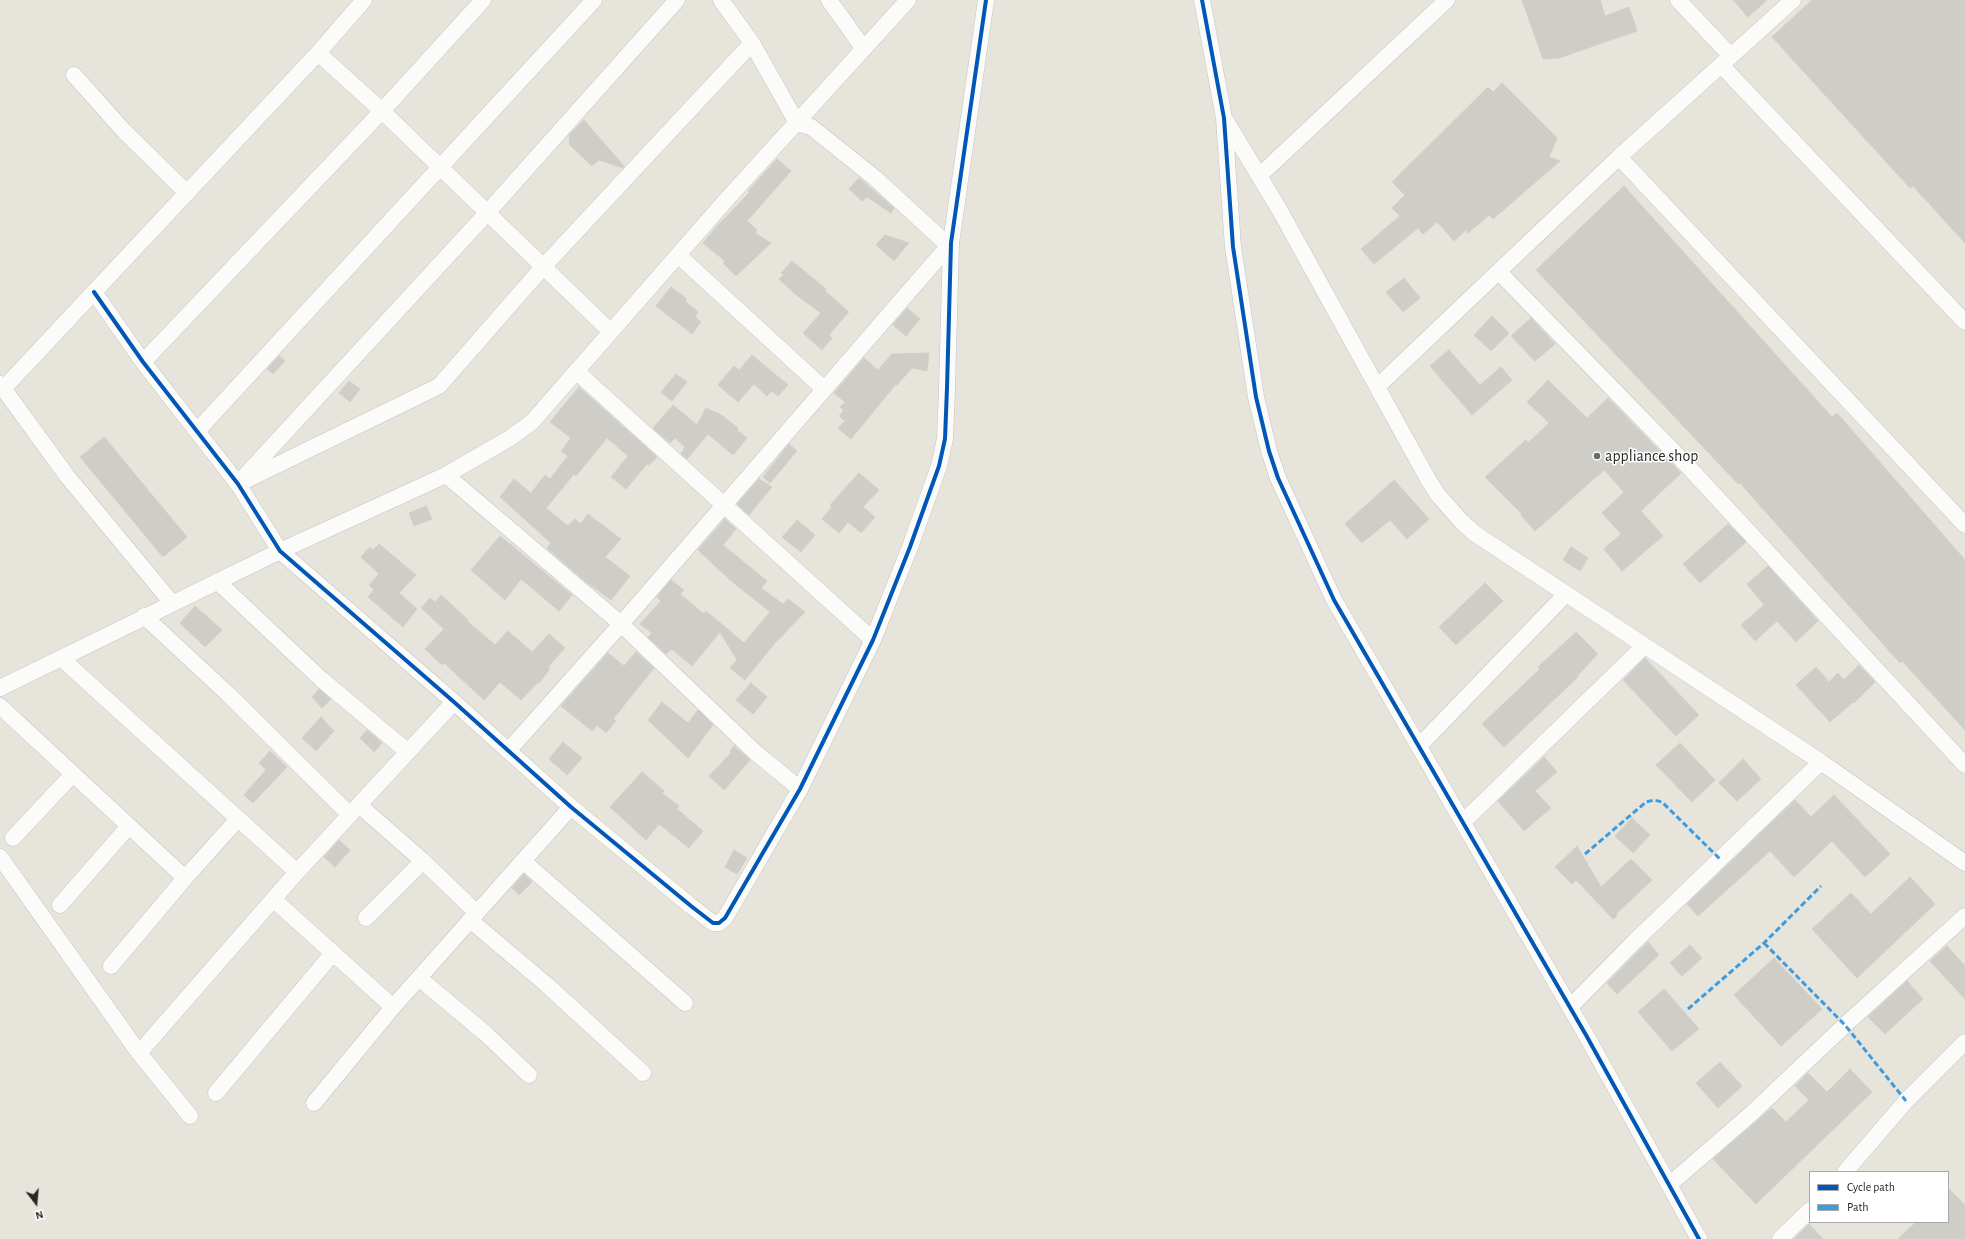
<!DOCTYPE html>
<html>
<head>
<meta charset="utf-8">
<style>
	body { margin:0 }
	#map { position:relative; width:1965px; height:1239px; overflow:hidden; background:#e7e4dc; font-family:"Alegreya Sans",sans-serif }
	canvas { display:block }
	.legend { position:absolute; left:1809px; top:1171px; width:140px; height:52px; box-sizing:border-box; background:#fff; border:1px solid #a9a9a9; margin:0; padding:5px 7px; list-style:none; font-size:12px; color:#282828 }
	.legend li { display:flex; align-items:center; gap:8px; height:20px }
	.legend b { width:20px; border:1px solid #a9a9a9 }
	.north { position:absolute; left:16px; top:1183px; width:40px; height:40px; -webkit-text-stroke:3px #fff; paint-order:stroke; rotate:164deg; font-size:11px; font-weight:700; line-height:16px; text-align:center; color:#282828 }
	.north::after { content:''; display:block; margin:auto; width:14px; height:18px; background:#282828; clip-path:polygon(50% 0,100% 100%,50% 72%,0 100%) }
</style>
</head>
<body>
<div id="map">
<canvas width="1965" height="1239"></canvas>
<ul class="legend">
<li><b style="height:5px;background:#0057b8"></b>Cycle path</li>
<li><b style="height:5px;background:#3d9ce0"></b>Path</li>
</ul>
<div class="north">N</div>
</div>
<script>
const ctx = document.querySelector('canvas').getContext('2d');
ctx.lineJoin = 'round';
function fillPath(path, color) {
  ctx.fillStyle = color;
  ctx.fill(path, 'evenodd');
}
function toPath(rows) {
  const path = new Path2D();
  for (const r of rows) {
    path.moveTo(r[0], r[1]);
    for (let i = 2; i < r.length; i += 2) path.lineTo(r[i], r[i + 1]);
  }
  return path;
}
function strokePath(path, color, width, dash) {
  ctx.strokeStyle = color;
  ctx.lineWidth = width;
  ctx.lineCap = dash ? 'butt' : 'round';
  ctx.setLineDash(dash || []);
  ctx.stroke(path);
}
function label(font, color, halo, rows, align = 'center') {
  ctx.font = font + ' "Alegreya Sans",sans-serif';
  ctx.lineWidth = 3;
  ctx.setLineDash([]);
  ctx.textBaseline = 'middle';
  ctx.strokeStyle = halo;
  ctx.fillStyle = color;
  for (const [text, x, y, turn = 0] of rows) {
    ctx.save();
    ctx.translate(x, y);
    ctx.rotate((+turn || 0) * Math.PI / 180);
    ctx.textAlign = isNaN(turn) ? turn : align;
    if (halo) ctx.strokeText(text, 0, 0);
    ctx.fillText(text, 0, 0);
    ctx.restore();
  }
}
const building = toPath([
	[1522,0,1600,0,1605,16,1629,7,1637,31,1559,58,1543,59,1522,0],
	[1733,0,1767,0,1748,17,1733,0],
	[1812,0,1965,0,1965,243,1913,186,1910,188,1772,37,1812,0],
	[1502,83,1557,138,1549,157,1560,161,1493,219,1489,215,1467,234,1467,229,1454,241,1437,222,1423,234,1418,228,1374,264,1361,249,1400,216,1392,208,1405,195,1392,182,1488,87,1493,92,1502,83],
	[584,120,624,166,623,168,599,160,592,166,570,145,569,135,584,120],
	[777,159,791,171,747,221,757,230,755,233,771,243,736,276,723,263,725,261,703,243,719,224,750,192,748,191,777,159],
	[859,178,894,208,891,213,867,197,862,201,849,189,859,178],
	[1624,186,1832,417,1837,413,1965,560,1965,730,1902,661,1900,663,1740,483,1738,484,1536,270,1624,186],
	[885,235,909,243,894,261,876,245,885,235],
	[792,261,826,289,825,291,849,312,833,330,829,335,832,338,822,350,803,333,821,313,795,294,779,279,784,275,781,273,792,261],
	[1404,278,1420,298,1403,312,1386,292,1404,278],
	[671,287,687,299,685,301,698,312,695,317,701,322,692,334,656,306,671,287],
	[907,308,920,319,906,336,893,325,907,308],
	[1492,316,1509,333,1491,351,1474,335,1492,316],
	[1531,318,1555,344,1535,361,1511,336,1531,318],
	[1449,350,1480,385,1501,367,1512,380,1472,415,1430,366,1449,350],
	[929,353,927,371,912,368,897,385,896,384,851,439,838,428,845,421,839,416,844,410,840,407,845,402,834,393,864,358,878,370,892,354,929,353],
	[752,355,788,385,778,396,772,391,767,396,754,384,738,402,718,385,734,366,739,370,752,355],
	[279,356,285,361,273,374,267,369,279,356],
	[676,374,687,382,672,401,661,392,676,374],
	[1548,380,1587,418,1608,398,1681,473,1641,511,1663,536,1622,571,1604,549,1621,534,1602,513,1624,492,1604,470,1535,531,1521,515,1522,514,1485,477,1526,440,1528,443,1549,423,1527,402,1548,380],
	[349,381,360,389,350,402,339,393,349,381],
	[579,387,657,457,649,465,647,464,626,489,611,477,628,456,607,438,576,476,574,474,546,508,568,526,575,519,580,524,588,514,621,539,605,557,630,576,611,600,585,581,547,548,551,543,500,497,514,479,531,493,545,475,550,479,568,456,561,451,571,438,550,422,579,387],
	[673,405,697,425,706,408,723,416,738,428,737,430,747,438,733,455,708,434,687,459,681,454,685,447,675,438,670,443,653,428,673,405],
	[104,437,187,537,163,557,80,457,104,437],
	[789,444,797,451,770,483,763,477,789,444],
	[859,473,879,490,863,507,875,517,861,533,848,522,839,533,822,519,832,507,830,505,859,473],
	[759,479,772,487,749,515,737,504,759,479],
	[1394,480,1429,519,1407,539,1390,520,1362,543,1345,524,1394,480],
	[426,506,432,519,414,526,409,513,426,506],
	[725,519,736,529,723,545,767,581,761,588,783,604,788,599,805,612,775,643,745,680,730,668,737,660,720,632,692,666,672,649,666,654,648,637,652,633,640,624,661,601,657,597,671,580,684,590,680,594,704,614,706,611,744,643,770,612,730,580,698,550,725,519],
	[797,520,815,535,801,552,782,537,797,520],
	[1728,524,1746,542,1700,583,1683,564,1728,524],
	[500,536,572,595,559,611,521,579,505,600,471,570,500,536],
	[379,544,416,575,399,593,417,609,403,627,368,597,374,590,369,585,379,574,361,557,370,547,373,550,379,544],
	[1571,547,1588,558,1580,571,1563,560,1571,547],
	[1768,566,1818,621,1796,642,1777,621,1755,641,1741,625,1764,605,1747,584,1768,566],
	[1485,583,1503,601,1456,645,1439,627,1485,583],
	[441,595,468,620,467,621,495,645,508,631,532,652,549,634,565,648,549,666,549,670,540,682,537,683,521,700,500,682,484,700,444,663,442,665,425,649,444,629,421,608,430,598,435,602,441,595],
	[195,606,222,630,205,647,180,623,195,606],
	[1576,632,1598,654,1577,676,1578,677,1504,747,1482,724,1540,669,1538,667,1576,632],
	[636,652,654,668,613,719,616,721,606,733,597,725,592,731,561,706,608,653,624,666,636,652],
	[1645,658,1699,715,1676,736,1623,680,1645,658],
	[1859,665,1875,682,1854,703,1853,702,1830,722,1796,685,1816,667,1829,682,1838,673,1844,680,1859,665],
	[751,683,767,697,753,714,736,700,751,683],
	[319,689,331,699,322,708,312,697,319,689],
	[662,702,688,723,698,710,713,725,688,758,648,720,662,702],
	[321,717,334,731,316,751,302,738,321,717],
	[367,730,382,743,374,752,360,738,367,730],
	[563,742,582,758,567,775,549,759,563,742],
	[1680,743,1715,780,1692,802,1656,765,1680,743],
	[734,746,750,760,724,790,709,776,731,753,730,751,734,746],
	[270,751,287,767,253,803,244,795,266,770,259,763,270,751],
	[1544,757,1557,772,1535,791,1551,808,1524,831,1498,801,1544,757],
	[1743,759,1761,779,1737,801,1719,783,1743,759],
	[642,772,664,791,662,793,679,806,677,809,703,831,689,848,659,824,646,840,610,807,642,772],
	[1834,795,1890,854,1865,877,1832,841,1794,877,1770,851,1698,916,1687,904,1795,800,1811,817,1834,795],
	[1632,818,1650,835,1633,853,1615,836,1632,818],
	[339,840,350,850,335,867,324,857,339,840],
	[1577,846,1601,887,1631,859,1652,880,1616,914,1617,916,1613,919,1576,880,1572,884,1555,867,1577,846],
	[734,850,747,858,737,874,725,867,734,850],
	[524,874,532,882,519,895,512,888,524,874],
	[1910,877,1935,904,1857,978,1812,929,1851,893,1871,914,1910,877],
	[1648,942,1659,955,1617,994,1607,983,1648,942],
	[1690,945,1702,958,1682,976,1670,963,1690,945],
	[1947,946,1965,966,1965,999,1930,961,1947,946],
	[1774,958,1822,1009,1781,1046,1734,995,1774,958],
	[1907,981,1923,999,1885,1034,1868,1017,1907,981],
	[1664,989,1699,1029,1672,1051,1638,1012,1664,989],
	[1720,1062,1742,1086,1718,1108,1696,1083,1720,1062],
	[1850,1069,1872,1092,1756,1204,1713,1159,1772,1108,1786,1122,1809,1100,1795,1086,1808,1073,1827,1092,1850,1069],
	[1948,1188,1965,1205,1965,1239,1898,1239,1916,1222,1948,1222,1948,1188],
	[1809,1224,1823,1239,1794,1239,1809,1224]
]);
const street = toPath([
	[721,0,752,43,797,123,811,127,875,178,949,246],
	[829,0,864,49],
	[1202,0,1224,118,1233,247,1256,397,1269,451,1278,478,1334,600,1586,1035,1699,1239],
	[1678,0,1731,56],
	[318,53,382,111,611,332],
	[1721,65,1965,322],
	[74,75,124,131,186,192],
	[1226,121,1279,209,1429,481,1438,495,1462,522,1474,533,1821,762,1965,863],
	[1619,157,1965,525],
	[1259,176,1447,0],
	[678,255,824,389],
	[1499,272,1682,460,1965,765],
	[94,292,143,362,238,484,280,551,454,702,571,807,691,906,713,923,719,923,725,918,800,789,873,640,910,547,939,466,945,439,947,388,951,243,986,0],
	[143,362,382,111,483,0],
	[576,371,873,640],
	[0,384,67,476,172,603],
	[1378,386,1619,157,1793,0],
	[3,389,318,53,364,0],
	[198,430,594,0],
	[446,475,621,624,756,753,800,789],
	[244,477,487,213,677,0],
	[238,484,439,386,543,267,752,43],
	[217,581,321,679,408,752],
	[144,616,229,695,350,815],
	[61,658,297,872],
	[0,688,280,551,446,475,510,438,532,422,727,199,908,0],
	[0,706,185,878,238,819],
	[1419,746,1566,594],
	[508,751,621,624,951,243],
	[359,805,423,861,477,913],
	[1463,822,1644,646],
	[13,838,73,774],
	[0,857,139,1053,190,1116],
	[523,861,685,1003],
	[273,899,393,1007],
	[60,905,129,826],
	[366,918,423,861],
	[470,920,547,985,643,1073],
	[111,966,185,878],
	[419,978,486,1034,529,1075],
	[1570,1007,1635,941,1821,762],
	[139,1053,297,872,454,702],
	[216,1093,333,953],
	[314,1103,393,1007,571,807],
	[1845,1172,1906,1101,1965,1042],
	[1670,1184,1752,1113,1845,1025,1965,916],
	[1780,1239,1810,1210]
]);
const quiet = toPath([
	[1585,854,1646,802,1654,800,1662,802,1721,860],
	[1764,943,1845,1025,1906,1101],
	[1688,1009,1764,943,1821,886]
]);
const cycleway = toPath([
	[1202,0,1224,118,1233,247,1256,397,1269,451,1278,478,1334,600,1586,1035,1699,1239],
	[94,292,143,362,238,484,280,551,454,702,571,807,691,906,713,923,719,923,725,918,800,789,873,640,910,547,939,466,945,439,947,388,951,243,986,0]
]);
const markers = [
	[1597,456,4,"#6b6a67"]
];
const poiNames = [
	["appliance shop",1605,456]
];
fillPath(building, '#cfcdc8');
strokePath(building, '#d2cfc8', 1);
strokePath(street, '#c4c3c2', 17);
strokePath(street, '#fbfbfa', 16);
strokePath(quiet, '#3d9ce0', 3, [6, 3]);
strokePath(cycleway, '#0057b8', 4);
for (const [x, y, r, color] of markers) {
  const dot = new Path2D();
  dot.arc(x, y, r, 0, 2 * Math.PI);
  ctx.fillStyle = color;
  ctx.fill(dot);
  strokePath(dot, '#fff', 1.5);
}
label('16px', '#282828', '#fff', poiNames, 'left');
</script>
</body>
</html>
